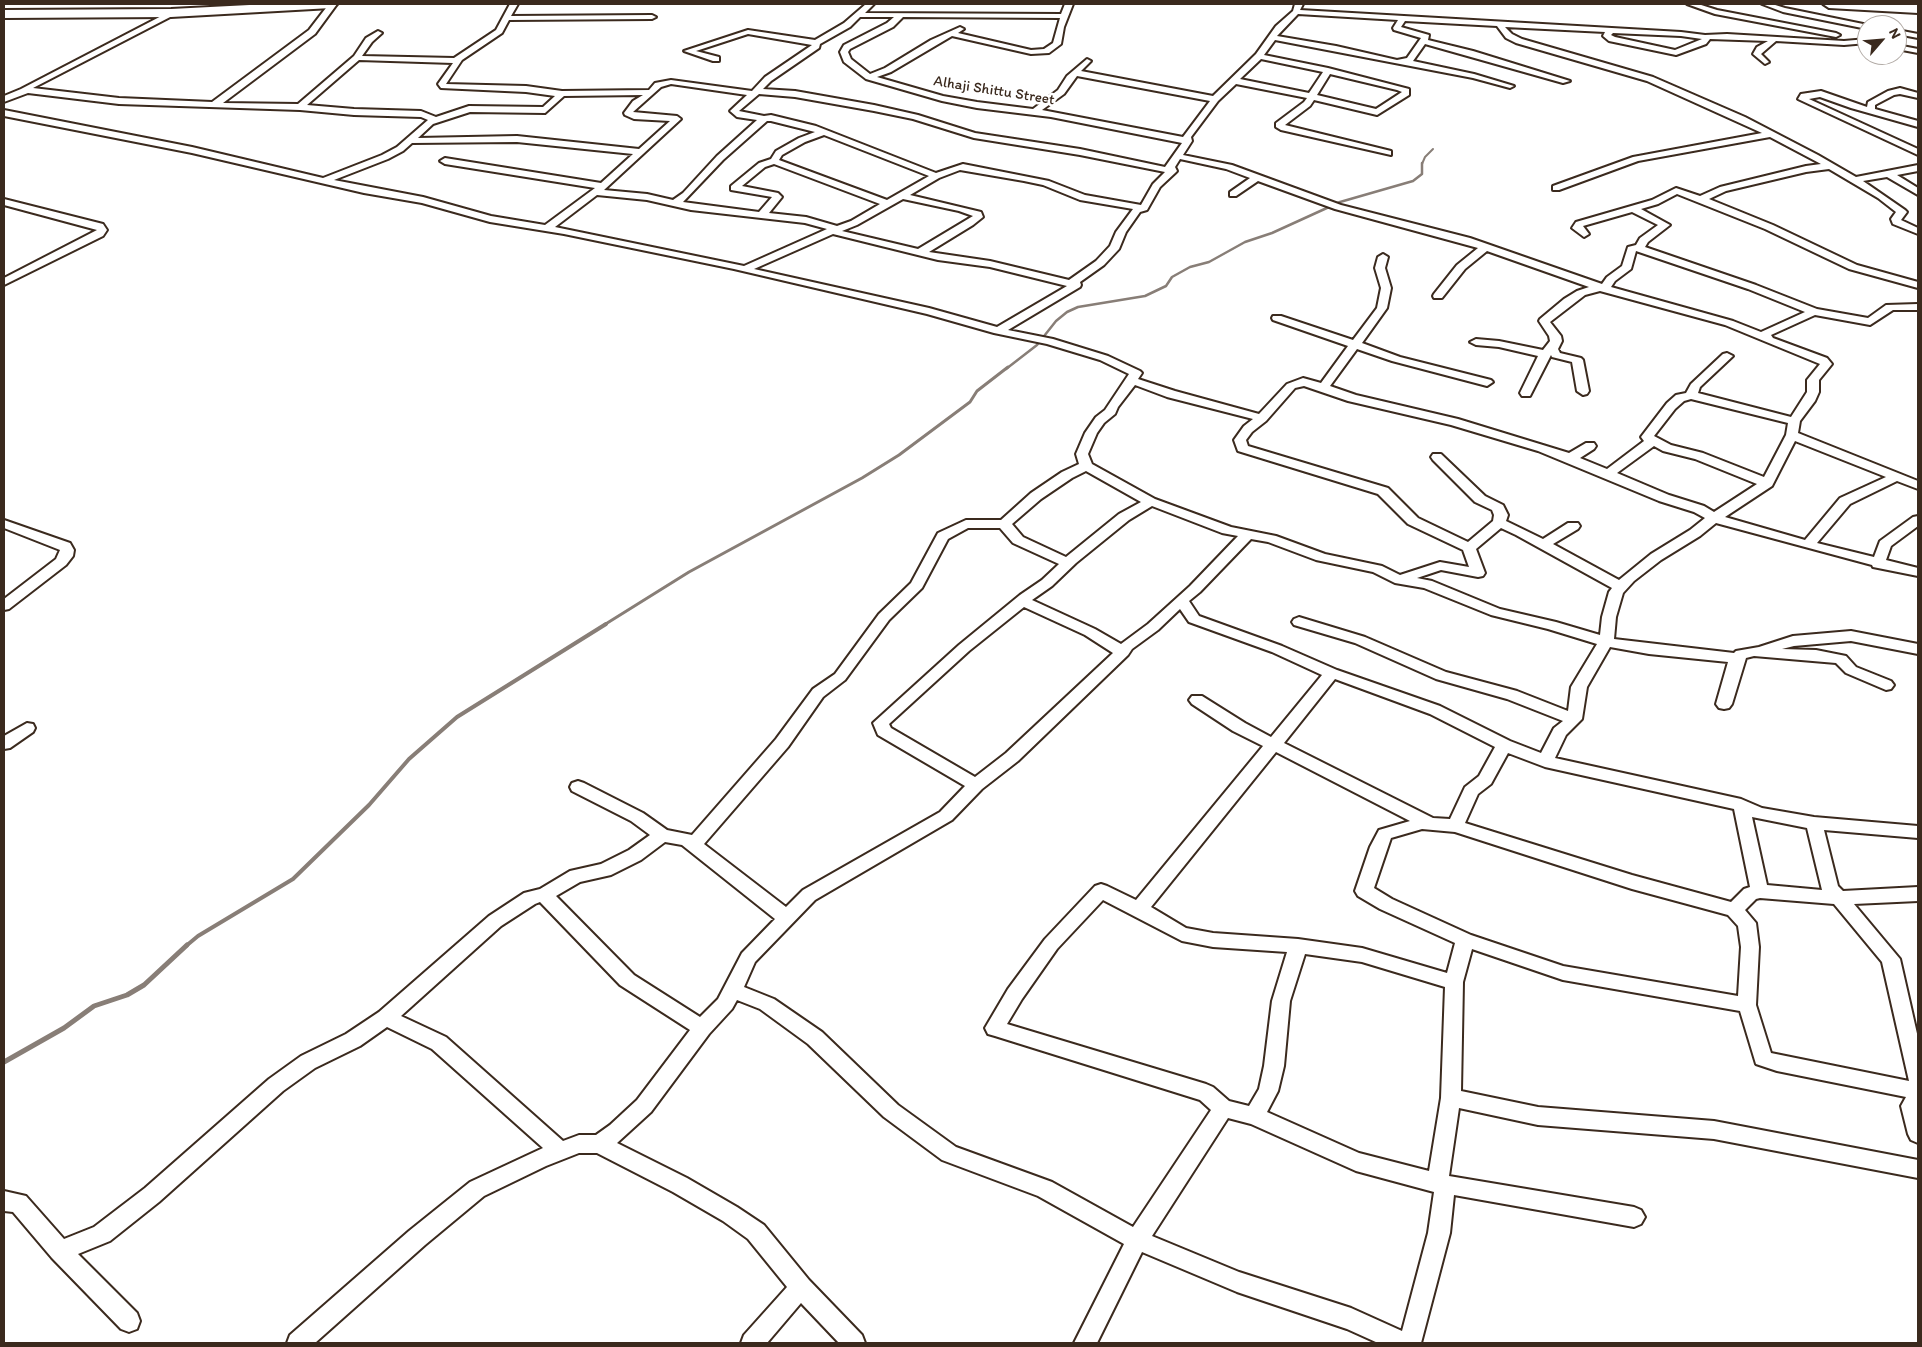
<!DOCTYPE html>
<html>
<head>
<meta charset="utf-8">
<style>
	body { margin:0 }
	#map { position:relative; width:1922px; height:1347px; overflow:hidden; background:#fff; font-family:Itim,sans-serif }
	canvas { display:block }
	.frame { position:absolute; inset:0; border:5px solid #3b2a1e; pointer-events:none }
	.north { position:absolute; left:1857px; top:15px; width:50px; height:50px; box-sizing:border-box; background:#fff; border:1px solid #b1aaa5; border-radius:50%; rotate:63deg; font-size:14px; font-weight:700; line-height:20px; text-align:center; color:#3b2a1e }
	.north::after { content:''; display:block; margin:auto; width:18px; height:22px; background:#3b2a1e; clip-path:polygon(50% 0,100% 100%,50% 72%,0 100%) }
</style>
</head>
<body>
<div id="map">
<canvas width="1922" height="1347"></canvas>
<div class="frame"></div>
<div class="north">N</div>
</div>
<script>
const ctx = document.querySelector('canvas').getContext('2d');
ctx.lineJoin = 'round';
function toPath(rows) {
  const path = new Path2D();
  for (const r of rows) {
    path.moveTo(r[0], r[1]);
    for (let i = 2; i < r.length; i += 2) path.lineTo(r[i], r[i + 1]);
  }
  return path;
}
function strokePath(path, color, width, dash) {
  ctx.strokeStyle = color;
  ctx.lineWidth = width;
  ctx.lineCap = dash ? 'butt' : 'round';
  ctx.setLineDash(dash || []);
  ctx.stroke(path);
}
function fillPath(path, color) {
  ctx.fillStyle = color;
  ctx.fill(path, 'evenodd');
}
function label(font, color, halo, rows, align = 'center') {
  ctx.font = font + ' Itim,sans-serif';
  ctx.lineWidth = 5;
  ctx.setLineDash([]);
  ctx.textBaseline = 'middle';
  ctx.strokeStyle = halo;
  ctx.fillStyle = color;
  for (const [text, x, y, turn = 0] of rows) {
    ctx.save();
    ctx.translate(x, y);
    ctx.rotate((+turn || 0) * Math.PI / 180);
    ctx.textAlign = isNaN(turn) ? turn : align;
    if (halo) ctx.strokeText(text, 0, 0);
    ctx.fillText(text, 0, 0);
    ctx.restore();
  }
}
const streamFar4 = toPath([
	[1422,164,1425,157,1433,149]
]);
const streamFar3 = toPath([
	[1006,369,1037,345,1056,321,1067,312,1078,307,1145,296,1166,286,1172,277,1190,267,1209,262,1245,242,1272,233,1340,202,1413,181,1422,174,1422,163]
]);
const streamFar2 = toPath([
	[604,625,689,572,862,478,899,455,970,402,977,391,1008,367]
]);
const streamFar1 = toPath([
	[186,946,198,936,293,879,369,805,409,759,457,717,606,624]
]);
const stream = toPath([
	[4,1062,64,1028,94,1006,127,995,144,985,187,945]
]);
const street = toPath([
	[329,4,337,4,315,34,223,103,298,104,354,56,366,38,378,31,382,33,372,42,362,56,454,58,496,30,510,4,518,4,511,16,652,15,656,17,652,19,509,20,502,33,462,60,446,84,526,86,562,91,649,90,655,83,671,80,752,91,765,77,812,45,748,34,696,51,719,57,719,61,713,61,684,51,748,30,815,40,844,23,866,4,874,4,865,13,1061,14,1065,4,1073,4,1064,27,1061,44,1049,53,1031,54,952,36,891,72,877,77,943,96,977,102,1033,109,1058,90,1067,76,1087,59,1091,61,1081,71,1213,96,1256,54,1276,26,1293,11,1295,4,1303,4,1300,10,1681,32,1705,35,1727,34,1844,41,1867,39,1867,43,1844,45,1776,41,1761,54,1769,62,1765,64,1753,54,1757,47,1768,41,1710,39,1706,44,1676,55,1609,41,1603,36,1605,32,1505,27,1512,34,1522,39,1653,77,1745,117,1818,155,1856,177,1918,165,1918,171,1897,175,1918,188,1918,195,1887,177,1863,181,1905,210,1907,212,1901,220,1918,228,1918,234,1893,224,1891,219,1896,212,1878,198,1829,169,1806,172,1726,191,1709,199,1773,225,1857,265,1918,282,1918,288,1849,269,1765,229,1677,194,1658,204,1641,209,1670,225,1648,242,1645,247,1756,285,1817,309,1868,318,1886,305,1918,304,1918,310,1893,310,1870,325,1815,315,1771,335,1773,338,1827,358,1832,364,1819,380,1819,392,1815,401,1800,421,1798,433,1918,481,1918,489,1897,481,1850,504,1817,543,1874,557,1880,541,1913,517,1918,516,1918,526,1891,546,1886,560,1918,568,1918,576,1873,567,1872,565,1716,523,1700,536,1661,560,1634,581,1623,593,1616,617,1614,639,1734,653,1736,651,1759,647,1793,636,1851,631,1918,644,1918,654,1851,641,1794,646,1782,649,1816,650,1846,656,1856,667,1891,681,1894,685,1891,689,1886,690,1846,673,1836,663,1754,656,1746,658,1732,704,1729,708,1724,709,1719,708,1716,704,1728,662,1649,654,1610,647,1587,687,1582,719,1566,735,1555,758,1741,799,1762,808,1814,817,1918,826,1918,838,1824,830,1838,886,1843,891,1918,887,1918,901,1854,904,1900,959,1918,1038,1918,1143,1911,1140,1908,1134,1901,1106,1906,1097,1777,1071,1756,1064,1740,1011,1563,980,1472,949,1463,982,1461,1091,1538,1107,1714,1121,1918,1160,1918,1178,1714,1139,1538,1125,1459,1108,1449,1176,1634,1207,1641,1210,1645,1217,1641,1224,1634,1227,1454,1195,1450,1233,1421,1343,1378,1343,1347,1329,1237,1292,1142,1252,1097,1343,1074,1343,1124,1244,1038,1196,942,1160,884,1117,808,1044,760,1009,737,1000,732,1009,709,1034,651,1112,617,1143,687,1178,737,1207,764,1225,809,1280,862,1335,865,1343,839,1343,801,1303,767,1343,741,1343,744,1335,787,1287,748,1239,723,1221,673,1192,597,1153,579,1153,546,1166,484,1196,425,1245,315,1343,287,1343,290,1335,409,1231,470,1182,543,1148,432,1049,387,1027,360,1046,315,1068,283,1091,159,1202,110,1241,78,1254,137,1313,140,1321,137,1329,129,1332,121,1329,52,1258,13,1212,4,1211,4,1191,26,1196,64,1239,94,1227,145,1188,269,1079,301,1056,346,1034,379,1012,489,916,524,893,540,889,570,871,601,864,629,850,650,835,631,821,572,791,570,787,572,783,578,781,584,783,643,813,667,830,692,835,776,739,813,689,835,674,879,614,911,583,938,533,966,520,1001,520,1031,493,1062,472,1079,464,1076,454,1085,433,1096,417,1105,410,1129,374,1100,360,1047,344,994,333,927,314,734,269,564,234,490,222,422,203,364,193,192,153,4,116,4,110,192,147,323,178,382,155,397,147,428,120,421,117,354,115,300,110,119,104,28,93,4,102,4,96,21,89,171,11,175,13,174,15,33,88,119,98,212,102,309,30,329,4],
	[1298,14,1398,20,1393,28,1394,30,1421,38,1407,58,1397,60,1336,46,1277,36,1298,14],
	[860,17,894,17,887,23,844,45,840,52,844,62,866,79,942,101,977,108,1051,117,1182,143,1165,167,1080,149,975,133,918,115,874,105,795,91,763,89,771,81,819,48,820,44,850,27,860,17],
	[903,17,1060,18,1053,43,1044,49,1031,50,958,33,964,29,960,27,931,40,885,68,870,74,851,59,848,52,850,49,893,27,903,17],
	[1405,21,1497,26,1506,38,1516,43,1647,81,1762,133,1633,157,1553,186,1553,190,1559,190,1638,161,1770,137,1821,164,1806,166,1720,187,1700,196,1676,188,1652,200,1576,222,1572,228,1584,237,1589,234,1583,226,1632,212,1658,225,1640,238,1636,245,1628,247,1622,266,1607,277,1602,284,1470,238,1341,205,1232,165,1183,155,1192,141,1191,137,1218,101,1236,84,1307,98,1304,102,1276,123,1276,127,1281,130,1391,155,1391,151,1285,125,1310,106,1314,100,1377,115,1409,95,1409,89,1328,68,1264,55,1275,40,1473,78,1510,88,1514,86,1474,74,1413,61,1425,44,1563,83,1570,81,1473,51,1428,40,1429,35,1401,27,1405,21],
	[1613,33,1681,36,1702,39,1675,50,1615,37,1611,35,1613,33],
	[1261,59,1323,72,1309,93,1240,79,1261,59],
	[359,60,453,63,438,84,441,88,526,92,555,96,543,107,469,106,436,117,421,111,354,109,307,105,359,60],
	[1330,74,1397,90,1402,92,1376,109,1317,95,1330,74],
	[1077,76,1210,101,1183,137,1042,110,1064,94,1077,76],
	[671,84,747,95,730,111,737,117,757,120,717,156,683,193,673,200,647,194,604,190,681,119,677,116,633,112,661,87,671,84],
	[759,94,795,97,874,111,913,119,974,138,1080,155,1165,172,1153,184,1141,205,1085,195,1049,181,963,164,936,173,816,126,771,115,764,116,739,111,759,94],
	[643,95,633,101,624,113,625,115,634,119,670,121,639,149,517,136,418,138,433,124,470,112,545,113,564,96,643,95],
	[767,121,771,121,815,132,799,138,776,151,771,159,759,163,731,186,731,190,772,197,759,212,683,202,723,160,767,121],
	[824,135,929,176,887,200,779,160,782,155,805,142,824,135],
	[517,142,633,154,601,183,445,158,440,161,445,164,595,188,545,225,491,216,423,197,334,180,388,159,403,151,412,143,517,142],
	[1180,159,1226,169,1250,178,1230,192,1230,196,1236,196,1258,181,1335,209,1478,248,1457,265,1434,294,1433,296,1434,298,1442,298,1465,269,1487,251,1589,287,1577,291,1564,299,1540,319,1539,321,1549,336,1550,341,1543,350,1499,341,1476,339,1470,342,1476,345,1499,347,1538,356,1520,393,1522,396,1530,396,1551,355,1552,357,1572,362,1577,391,1583,395,1587,394,1589,391,1583,360,1581,358,1560,353,1558,349,1562,341,1561,336,1550,322,1585,295,1600,291,1725,325,1820,364,1807,380,1807,392,1791,417,1698,393,1700,387,1733,356,1727,353,1723,354,1691,384,1686,393,1676,395,1667,403,1641,437,1644,441,1607,469,1580,458,1594,449,1596,446,1594,443,1586,443,1569,453,1458,419,1356,395,1330,386,1357,349,1392,361,1487,386,1493,382,1491,380,1400,357,1362,343,1387,308,1391,288,1385,268,1388,257,1383,254,1378,257,1375,268,1381,288,1377,308,1353,340,1281,316,1273,316,1272,318,1273,320,1348,346,1321,383,1303,378,1287,384,1259,414,1175,391,1138,379,1142,373,1140,371,1108,356,1053,339,1008,330,1080,287,1081,285,1080,282,1104,265,1119,249,1126,232,1140,212,1147,210,1160,187,1175,173,1177,171,1175,167,1180,159],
	[774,164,880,204,851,221,837,226,806,217,769,213,782,197,778,193,742,186,765,167,774,164],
	[960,170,1024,181,1043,185,1080,200,1133,209,1116,232,1110,246,1096,261,1069,280,990,261,929,252,973,225,983,217,981,212,910,195,939,178,960,170],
	[597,195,647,200,691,210,805,223,827,229,744,266,555,227,597,195],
	[903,199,959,211,973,216,918,249,842,231,857,225,903,199],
	[833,234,938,260,990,267,1067,286,997,327,929,308,754,269,833,234],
	[1636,251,1748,289,1805,312,1761,332,1733,321,1611,287,1615,281,1631,269,1636,251],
	[1135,385,1167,397,1253,419,1244,426,1234,440,1238,451,1378,494,1408,524,1463,550,1469,567,1440,562,1400,575,1382,566,1325,554,1276,536,1231,527,1155,499,1092,464,1088,454,1097,433,1104,423,1115,414,1118,407,1135,385],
	[1304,386,1348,401,1451,425,1538,451,1659,501,1694,512,1705,518,1690,530,1651,554,1619,580,1553,544,1578,529,1580,526,1578,523,1568,523,1543,539,1506,521,1508,515,1503,505,1485,496,1441,454,1433,454,1431,457,1433,460,1475,502,1492,510,1494,515,1493,521,1468,542,1418,518,1388,488,1248,446,1246,440,1252,432,1266,421,1295,388,1304,386],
	[1691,399,1788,423,1786,435,1764,477,1703,453,1671,445,1654,436,1675,409,1684,401,1691,399],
	[1795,441,1886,477,1840,498,1805,540,1725,517,1772,486,1795,441],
	[1654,446,1663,451,1695,459,1757,484,1714,512,1704,506,1669,495,1617,473,1654,446],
	[1086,471,1141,502,1119,514,1066,557,1023,537,1012,524,1041,499,1072,478,1086,471],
	[1152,506,1222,533,1238,536,1190,586,1148,624,1121,644,1095,629,1032,600,1052,586,1076,563,1129,520,1152,506],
	[968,528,1000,528,1013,543,1059,564,1042,580,1020,595,959,645,873,723,878,735,965,786,940,812,803,890,786,907,704,844,788,747,823,697,845,680,889,620,922,588,948,539,968,528],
	[1501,528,1516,535,1612,588,1609,592,1602,617,1600,635,1556,622,1500,609,1432,581,1417,578,1441,570,1478,577,1483,576,1485,573,1476,549,1501,528],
	[1251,539,1268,542,1316,560,1373,572,1395,583,1424,588,1491,615,1548,629,1597,644,1571,687,1568,711,1517,691,1446,672,1365,637,1299,617,1294,619,1292,622,1294,625,1355,643,1436,679,1507,699,1563,721,1554,728,1541,753,1510,741,1440,706,1337,670,1282,646,1199,616,1189,601,1200,592,1251,539],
	[1024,607,1085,635,1113,653,1006,753,975,777,891,728,889,724,969,651,1024,607],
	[1180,609,1189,622,1272,652,1322,675,1271,737,1245,723,1202,696,1192,696,1189,700,1192,704,1233,731,1263,746,1136,900,1107,886,1101,884,1095,886,1045,939,1008,989,985,1028,988,1034,995,1036,1200,1100,1211,1110,1133,1227,1052,1182,956,1147,898,1105,822,1032,774,999,744,987,755,962,815,900,952,820,982,789,1018,761,1128,655,1132,649,1158,630,1180,609],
	[1335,679,1430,714,1495,747,1479,776,1465,787,1450,819,1433,818,1284,743,1335,679],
	[1276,752,1410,821,1379,830,1370,847,1355,891,1358,896,1380,909,1455,943,1447,973,1362,948,1298,939,1213,933,1186,928,1151,907,1276,752],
	[1508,753,1545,767,1734,809,1750,887,1744,889,1731,902,1632,875,1465,823,1478,794,1491,784,1508,753],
	[1752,817,1807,828,1822,890,1767,885,1752,817],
	[1422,829,1455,832,1632,889,1728,915,1738,926,1741,947,1738,996,1563,966,1471,935,1392,899,1374,888,1391,838,1422,829],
	[665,842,682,845,775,919,742,953,718,999,700,1017,634,975,556,896,580,882,611,875,641,860,665,842],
	[1760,898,1834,904,1882,962,1909,1081,1771,1053,1756,1005,1759,947,1756,923,1745,910,1756,899,1760,898],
	[1103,900,1182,941,1213,947,1287,952,1272,1001,1264,1066,1259,1089,1249,1106,1229,1101,1213,1087,1206,1084,1007,1024,1022,999,1057,949,1103,900],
	[540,902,620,985,690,1030,637,1100,610,1125,596,1135,579,1135,563,1141,446,1037,401,1016,501,926,535,904,540,902],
	[1305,954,1362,962,1445,987,1441,1098,1429,1171,1359,1153,1267,1112,1278,1091,1284,1066,1290,1001,1305,954],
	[1228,1118,1251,1124,1356,1171,1434,1192,1428,1233,1402,1331,1351,1308,1239,1272,1152,1236,1228,1118],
	[1687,4,1698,4,1717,10,1836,33,1840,35,1836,37,1715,14,1687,4],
	[1762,4,1772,4,1785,8,1868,25,1867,29,1783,12,1762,4],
	[1897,30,1918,34,1918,38,1897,34,1897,30],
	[1897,45,1918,49,1918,53,1897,49,1897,45],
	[1900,88,1918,93,1918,98,1900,94,1894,95,1875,105,1875,109,1918,121,1918,127,1851,108,1820,97,1809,99,1918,149,1918,155,1798,99,1801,94,1821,91,1867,107,1868,102,1888,91,1900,88],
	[4,199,103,224,107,230,103,236,4,285,4,278,97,230,4,205,4,199],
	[4,520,70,543,74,550,73,556,66,565,9,609,4,610,4,599,56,559,60,550,4,528,4,520],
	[27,723,33,724,35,728,33,732,10,748,4,749,4,736,27,723]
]);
const primary = toPath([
	[269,4,337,4,331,8,171,17,4,18,4,10,171,9,269,4],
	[1823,4,1918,5,1918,13,1829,8,1823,4]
]);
const farStreetnames = [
	["Alhaji Shittu Street",994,91,9]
];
strokePath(streamFar4, '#887e77', 2);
strokePath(streamFar3, '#887e77', 2.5);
strokePath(streamFar2, '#887e77', 3);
strokePath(streamFar1, '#887e77', 4);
strokePath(stream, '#887e77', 5);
strokePath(street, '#3b2a1e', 4);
strokePath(primary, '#3b2a1e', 4);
fillPath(street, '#fff');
fillPath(primary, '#fff');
label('15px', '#3b2a1e', '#fff', farStreetnames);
</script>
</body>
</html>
